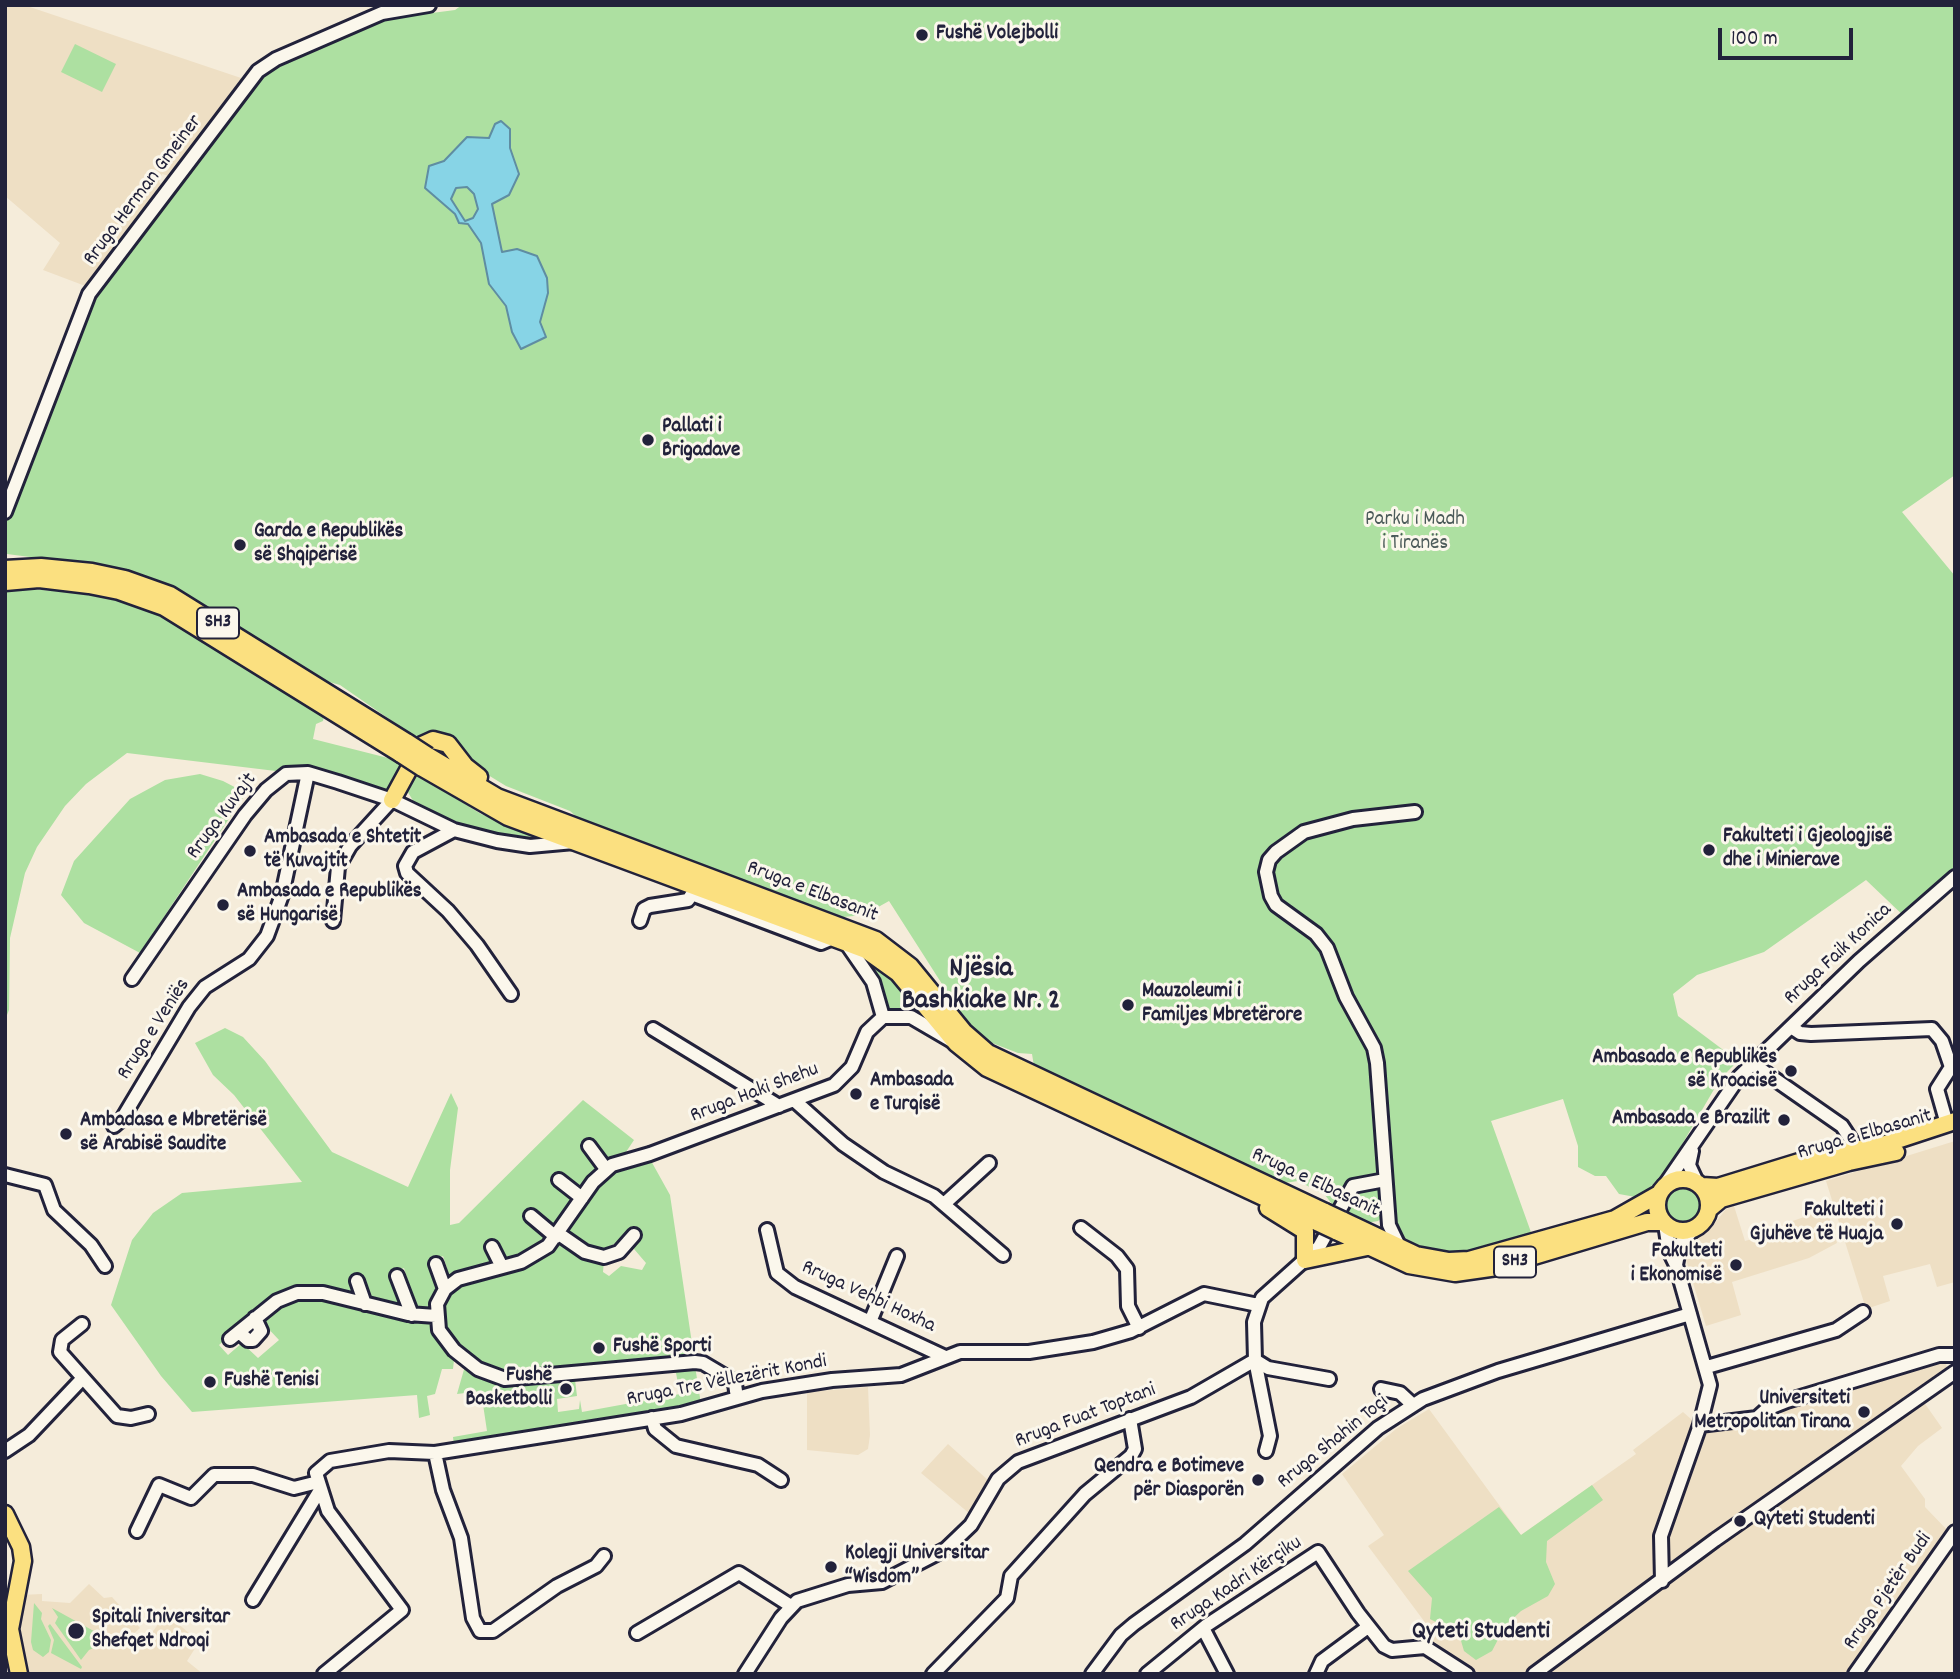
<!DOCTYPE html>
<html>
<head>
<meta charset="utf-8">
<style>
	body { margin:0 }
	#map { position:relative; width:1960px; height:1679px; overflow:hidden; background:#f5ecda; font-family:Dekko,sans-serif }
	canvas { display:block }
	.frame { position:absolute; inset:0; border:7px solid #22223b; pointer-events:none }
	.scale { position:absolute; left:1718px; top:28px; width:135px; height:32px; box-sizing:border-box; border:4px solid #22223b; border-top:0; padding-left:9px; font-size:21px; line-height:24px; white-space:nowrap; color:#22223b; -webkit-text-stroke:5px #fbf7ec; paint-order:stroke }
</style>
</head>
<body>
<div id="map">
<canvas width="1960" height="1679"></canvas>
<div class="frame"></div>
<div class="scale">100 m</div>
</div>
<script>
const ctx = document.querySelector('canvas').getContext('2d');
ctx.lineJoin = 'round';
function fillPath(path, color) {
  ctx.fillStyle = color;
  ctx.fill(path, 'evenodd');
}
function toPath(rows) {
  const path = new Path2D();
  for (const r of rows) {
    if (r.length === 3) {
      path.moveTo(r[0] + r[2], r[1]);
      path.arc(r[0], r[1], r[2], 0, 2 * Math.PI);
      continue;
    }
    path.moveTo(r[0], r[1]);
    for (let i = 2; i < r.length; i += 2) path.lineTo(r[i], r[i + 1]);
  }
  return path;
}
function strokePath(path, color, width, dash) {
  ctx.strokeStyle = color;
  ctx.lineWidth = width;
  ctx.lineCap = dash ? 'butt' : 'round';
  ctx.setLineDash(dash || []);
  ctx.stroke(path);
}
function label(font, color, halo, rows, align = 'center') {
  ctx.font = font + ' Dekko,sans-serif';
  ctx.lineWidth = 6;
  ctx.setLineDash([]);
  ctx.textBaseline = 'middle';
  ctx.strokeStyle = halo;
  ctx.fillStyle = color;
  for (const [text, x, y, turn = 0] of rows) {
    ctx.save();
    ctx.translate(x, y);
    ctx.rotate((+turn || 0) * Math.PI / 180);
    ctx.textAlign = isNaN(turn) ? turn : align;
    if (halo) ctx.strokeText(text, 0, 0);
    ctx.fillText(text, 0, 0);
    ctx.restore();
  }
}
const built = toPath([
	[5,5,24,5,244,79,173,177,162,174,159,182,164,187,88,287,43,270,60,243,5,196],
	[1955,1141,1955,1282,1937,1287,1930,1264,1883,1276,1890,1301,1866,1309,1826,1181],
	[1734,1206,1745,1241,1785,1229,1784,1224,1827,1209,1837,1243,1809,1258,1732,1282,1741,1315,1706,1326,1685,1256,1691,1243,1711,1228,1726,1209],
	[1943,1358,1948,1369,1916,1391,1942,1428,1918,1446,1901,1466,1925,1499,1925,1507,1951,1534,1852,1674,1447,1674,1465,1664,1435,1646,1423,1628,1424,1621,1368,1546,1384,1535,1342,1474,1396,1429,1429,1409,1521,1535,1636,1454,1633,1450,1683,1412,1699,1426,1767,1411],
	[868,1387,870,1435,868,1449,858,1455,807,1450,807,1392],
	[948,1444,989,1481,970,1514,921,1473],
	[89,1584,104,1598,112,1597,140,1628,126,1641,139,1651,166,1613,199,1642,187,1661,203,1674,23,1674,15,1643,21,1595,42,1594,42,1601,70,1603]
]);
const green = toPath([
	[462,5,1955,5,1955,475,1902,512,1955,576,1955,877,1906,918,1866,880,1764,952,1697,975,1673,994,1678,1016,1738,1061,1720,1079,1670,1165,1641,1198,1619,1194,1606,1176,1595,1176,1578,1167,1578,1146,1563,1099,1491,1121,1532,1235,1465,1252,1440,1251,1414,1244,1402,1236,1391,1210,1378,1221,1366,1223,1335,1208,1325,1195,1298,1181,1284,1183,1034,1066,1032,1054,1018,1053,987,1041,965,1020,889,901,864,915,843,917,581,821,570,811,506,786,475,767,453,739,445,735,430,733,418,739,340,685,322,680,218,614,159,582,106,567,7,554,5,525,94,297,267,71,378,20,455,10],
	[75,44,116,64,102,92,61,72],
	[29,589,95,594,160,614,324,715,323,721,316,724,313,739,392,759,407,768,387,793,284,772,127,753,86,784,65,806,37,847,25,873,10,938,9,1010,5,1020,5,592],
	[412,771,481,814,540,838,521,839,487,833,457,824,415,804,406,789],
	[200,774,223,781,246,793,140,953,84,923,61,895,74,861,130,799,165,780],
	[862,959,891,980,924,1017,887,1012],
	[225,1028,243,1037,265,1061,332,1152,408,1187,451,1093,458,1108,450,1170,450,1225,459,1223,583,1100,634,1140,626,1152,604,1161,591,1142,585,1146,598,1168,581,1190,560,1174,555,1183,575,1201,556,1228,532,1210,527,1219,548,1237,529,1253,505,1260,492,1241,485,1247,494,1262,447,1278,443,1271,447,1268,443,1256,433,1261,441,1289,429,1307,413,1309,404,1282,407,1278,404,1268,394,1273,404,1308,368,1300,364,1295,367,1289,362,1274,354,1279,356,1296,317,1287,278,1295,219,1345,228,1355,242,1343,258,1358,279,1340,263,1323,263,1318,282,1304,300,1297,318,1296,394,1316,426,1319,433,1322,438,1339,454,1360,453,1369,442,1369,435,1394,427,1396,430,1415,419,1418,417,1395,192,1412,161,1376,111,1305,132,1240,153,1213,182,1193,302,1182,234,1095,213,1075,195,1043],
	[650,1159,670,1195,694,1357,512,1373,473,1361,447,1333,442,1322,443,1304,458,1284,557,1242,604,1261,603,1272,609,1276,621,1266,642,1270,646,1263,634,1249,640,1232,634,1228,614,1244,600,1251,581,1244,567,1229,606,1173],
	[1683,1205,18],
	[465,1366,485,1376,554,1378,555,1382,575,1380,577,1396,557,1399,558,1412,579,1409,580,1400,582,1412,680,1394,676,1373,670,1373,670,1368,695,1366,701,1404,454,1445,453,1437,487,1431,481,1391,457,1394],
	[1592,1485,1603,1500,1547,1541,1546,1562,1555,1584,1548,1596,1521,1611,1505,1626,1492,1651,1476,1660,1464,1651,1459,1634,1430,1619,1432,1598,1408,1571,1499,1507,1521,1535],
	[34,1603,42,1613,41,1619,51,1640,49,1652,43,1657,33,1650,31,1642],
	[52,1608,101,1635,103,1644,89,1650,81,1660,55,1623,58,1617],
	[50,1624,82,1667,81,1669,51,1653,54,1640,48,1626]
]);
const water = toPath([
	[501,121,510,129,510,148,519,174,509,195,492,204,502,252,517,249,537,256,547,278,548,293,540,322,546,337,521,349,512,332,506,306,489,284,481,243,468,224,459,223,455,214,425,188,429,166,444,161,467,137,489,138,495,124,501,121],
	[467,187,474,194,478,209,473,218,465,221,451,199,456,188,467,187]
]);
const minor = toPath([
	[5,512,89,294,258,71,276,59,382,13,429,5],
	[454,830,413,852,405,866,407,873,448,911,477,945,511,994],
	[694,895,821,943,835,937],
	[333,921,338,867,350,846,392,800],
	[640,921,644,909,650,906,688,900,697,887],
	[844,940,873,982,883,1017],
	[132,979,245,815,266,790,286,774,308,773,338,782,392,800,454,830,497,841,530,846,574,842],
	[1791,1027,1800,1033,1811,1034,1932,1029,1942,1041,1951,1067,1937,1089,1947,1124],
	[653,1029,779,1106],
	[1753,1064,1842,1126,1857,1149],
	[795,1101,843,1144,884,1172,934,1196,1003,1255],
	[114,1126,122,1119,189,1007,205,987,249,959,267,936,282,895,308,773],
	[589,1146,606,1169],
	[1692,1151,1689,1165,1697,1182],
	[5,1175,45,1185,54,1210,91,1245,105,1266],
	[559,1180,582,1198],
	[1662,1189,1739,1077,1859,961,1955,877],
	[944,1204,989,1163],
	[531,1216,556,1237],
	[1081,1228,1117,1256,1127,1269,1128,1306,1139,1328],
	[767,1230,777,1273,795,1287,945,1357],
	[559,1234,585,1252,604,1257,619,1252,634,1235],
	[492,1247,502,1267],
	[1400,1248,1389,1225,1377,1063,1374,1048,1346,997,1327,948,1316,934,1276,905,1271,896,1266,872,1269,860,1276,852,1304,832,1353,819,1415,812],
	[436,1264,445,1289],
	[1676,1265,1680,1244,1694,1229],
	[397,1276,412,1315],
	[357,1281,365,1304],
	[870,1322,897,1256],
	[82,1324,62,1340,60,1352,117,1416,131,1418,148,1414],
	[239,1332,248,1340,253,1340,261,1331,255,1318],
	[230,1339,277,1301,297,1293,323,1293,408,1314,436,1316],
	[1255,1360,1270,1436,1266,1451],
	[1255,1360,1268,1368,1329,1379],
	[1707,1367,1836,1330,1863,1312],
	[1381,1389,1400,1393,1413,1405],
	[737,1398,735,1384,730,1379,703,1363,695,1362,505,1379,478,1369,454,1350,439,1330,437,1304,445,1289,458,1279,521,1262,548,1246,593,1182,612,1165,650,1154,834,1085,852,1067,867,1032,883,1017,911,1017,952,1041],
	[652,1418,655,1429,676,1446,758,1465,781,1480],
	[1700,1425,1757,1418,1767,1409,1787,1401,1939,1355,1955,1355],
	[5,1451,29,1435,82,1379],
	[435,1453,443,1490,461,1538,473,1618,480,1631,493,1631,557,1586,596,1566,604,1556],
	[137,1531,159,1485,191,1498,214,1475,253,1475,294,1488,318,1482],
	[1662,1581,1661,1536,1700,1425,1710,1385,1676,1265,1669,1251,1665,1224],
	[253,1600,320,1490],
	[1203,1628,1227,1674],
	[637,1633,739,1573,791,1606],
	[324,1674,402,1610,328,1511,316,1473,330,1461,389,1451,435,1453,681,1414,762,1391,832,1380,901,1375,960,1352,1029,1352,1093,1342,1131,1331,1204,1294,1258,1305],
	[745,1674,781,1618,797,1601,848,1585,882,1582,946,1549,971,1525,998,1479,1018,1462,1191,1397,1255,1360,1254,1322,1262,1298,1319,1247,1353,1186,1385,1180],
	[933,1674,1007,1598,1011,1576,1085,1494,1131,1456,1135,1449,1130,1419],
	[1092,1674,1121,1635,1134,1624,1245,1544,1378,1428,1423,1399,1498,1371,1690,1314],
	[1147,1674,1207,1625,1318,1552,1358,1613,1384,1646,1392,1650,1425,1647,1467,1674],
	[1316,1674,1322,1661,1368,1627],
	[1534,1674,1715,1540,1955,1372],
	[1855,1674,1955,1532]
]);
const major = toPath([
	[5,569,41,567,92,572,125,579,170,595,408,743],
	[5,582,39,579,89,585,119,591,164,607,401,754],
	[428,756,497,797,876,940,910,966,964,1032,988,1053,1325,1212],
	[421,767,508,817,866,950,898,973,956,1043,987,1068,1319,1223],
	[392,800,422,745,433,740,448,744,465,766,479,777],
	[1683,1205,26],
	[1702,1186,1718,1187,1822,1155,1879,1146,1955,1121],
	[1268,1208,1305,1231,1305,1260,1367,1247],
	[1709,1209,1721,1199,1849,1162,1896,1152],
	[1342,1220,1416,1255,1449,1261,1469,1260,1615,1219,1659,1194],
	[1336,1231,1409,1265,1455,1273,1497,1267,1647,1222,1663,1222],
	[5,1514,21,1547,23,1561,10,1629,19,1674]
]);
const majorBridge = toPath([
	[408,743,428,756],
	[401,754,421,767],
	[1325,1212,1342,1220],
	[1319,1223,1336,1231]
]);
const markers = [
	[922,35,7,"#22223b"],
	[648,440,7,"#22223b"],
	[240,545,7,"#22223b"],
	[1709,850,7,"#22223b"],
	[250,851,7,"#22223b"],
	[223,905,7,"#22223b"],
	[1128,1005,7,"#22223b"],
	[1791,1071,7,"#22223b"],
	[856,1094,7,"#22223b"],
	[1784,1120,7,"#22223b"],
	[66,1134,7,"#22223b"],
	[1897,1224,7,"#22223b"],
	[1736,1265,7,"#22223b"],
	[599,1348,7,"#22223b"],
	[210,1382,7,"#22223b"],
	[566,1389,7,"#22223b"],
	[1864,1412,7,"#22223b"],
	[1258,1480,7,"#22223b"],
	[1740,1521,7,"#22223b"],
	[831,1567,7,"#22223b"],
	[76,1631,9,"#22223b"]
];
const shields = [
	[218,623,42],
	[1515,1262,42]
];
const shieldNames = [
	["SH3",218,623],
	["SH3",1515,1262]
];
const poiNames = [
	["Fushë Volejbolli",936,35],
	["Pallati i",662,428],
	["Brigadave",662,452],
	["Garda e Republikës",254,533],
	["së Shqipërisë",254,557],
	["Fakulteti i Gjeologjisë",1723,838],
	["dhe i Minierave",1723,862],
	["Ambasada e Shtetit",264,839],
	["të Kuvajtit",264,863],
	["Ambasada e Republikës",237,893],
	["së Hungarisë",237,917],
	["Mauzoleumi i",1142,993],
	["Familjes Mbretërore",1142,1017],
	["Ambasada e Republikës",1777,1059,"right"],
	["së Kroacisë",1777,1083,"right"],
	["Ambasada",870,1082],
	["e Turqisë",870,1106],
	["Ambasada e Brazilit",1770,1120,"right"],
	["Ambadasa e Mbretërisë",80,1122],
	["së Arabisë Saudite",80,1146],
	["Fakulteti i",1883,1212,"right"],
	["Gjuhëve të Huaja",1883,1236,"right"],
	["Fakulteti",1722,1253,"right"],
	["i Ekonomisë",1722,1277,"right"],
	["Fushë Sporti",613,1348],
	["Fushë",552,1377,"right"],
	["Basketbolli",552,1401,"right"],
	["Fushë Tenisi",224,1382],
	["Universiteti",1850,1400,"right"],
	["Metropolitan Tirana",1850,1424,"right"],
	["Qendra e Botimeve",1244,1468,"right"],
	["për Diasporën",1244,1492,"right"],
	["Qyteti Studenti",1754,1521],
	["Kolegji Universitar",845,1555],
	["“Wisdom”",845,1579],
	["Spitali Iniversitar",92,1619],
	["Shefqet Ndroqi",92,1643]
];
const streetNames = [
	["Rruga Herman Gmeiner",144,191,-53],
	["Rruga Kuvajt",223,817,-53],
	["Rruga e Elbasanit",812,893,21],
	["Rruga Faik Konica",1839,955,-43],
	["Rruga e Veniës",155,1030,-57],
	["Rruga Haki Shehu",755,1094,-21],
	["Rruga e Elbasanit",1865,1136,-16],
	["Rruga e Elbasanit",1315,1184,25],
	["Rruga Vehbi Hoxha",868,1298,25],
	["Rruga Tre Vëllezërit Kondi",727,1382,-11],
	["Rruga Fuat Toptani",1086,1417,-21],
	["Rruga Shahin Toçi",1334,1443,-39],
	["Rruga Kadri Kërçiku",1237,1585,-34],
	["Rruga Pjetër Budi",1889,1592,-55]
];
const parkNames = [
	["Parku i Madh",1415,521],
	["i Tiranës",1415,545]
];
const quarterNames = [
	["Qyteti Studenti",1481,1634]
];
const districtNames = [
	["Njësia",981,971],
	["Bashkiake Nr. 2",981,1003]
];
fillPath(built, '#eedfc4');
fillPath(green, '#ade0a1');
fillPath(water, '#87d4e6');
strokePath(water, '#5f8da2', 2);
strokePath(minor, '#22223b', 18);
strokePath(major, '#22223b', 21);
strokePath(minor, '#fbf7ec', 12);
strokePath(major, '#fbe080', 16);
strokePath(majorBridge, '#22223b', 21, []);
strokePath(majorBridge, '#fbe080', 16);
for (const [x, y, r, color] of markers) {
  const dot = new Path2D();
  dot.arc(x, y, r, 0, 2 * Math.PI);
  ctx.fillStyle = color;
  ctx.fill(dot);
  strokePath(dot, '#fbf7ec', 2.5);
}
for (const [x, y, w] of shields) {
  const box = new Path2D();
  box.roundRect(x - w / 2, y - 15.5, w, 31, 5);
  ctx.fillStyle = '#fbf7ec';
  ctx.fill(box);
  strokePath(box, '#22223b', 2);
}
label('bold 19px', '#22223b', null, shieldNames);
label('bold 21px', '#22223b', '#fbf7ec', poiNames, 'left');
label('21px', '#22223b', '#fbf7ec', streetNames);
label('21px', '#4c5b5a', '#fbf7ec', parkNames);
label('bold 24px', '#22223b', '#fbf7ec', quarterNames);
label('bold 28px', '#22223b', '#fbf7ec', districtNames);
</script>
</body>
</html>
